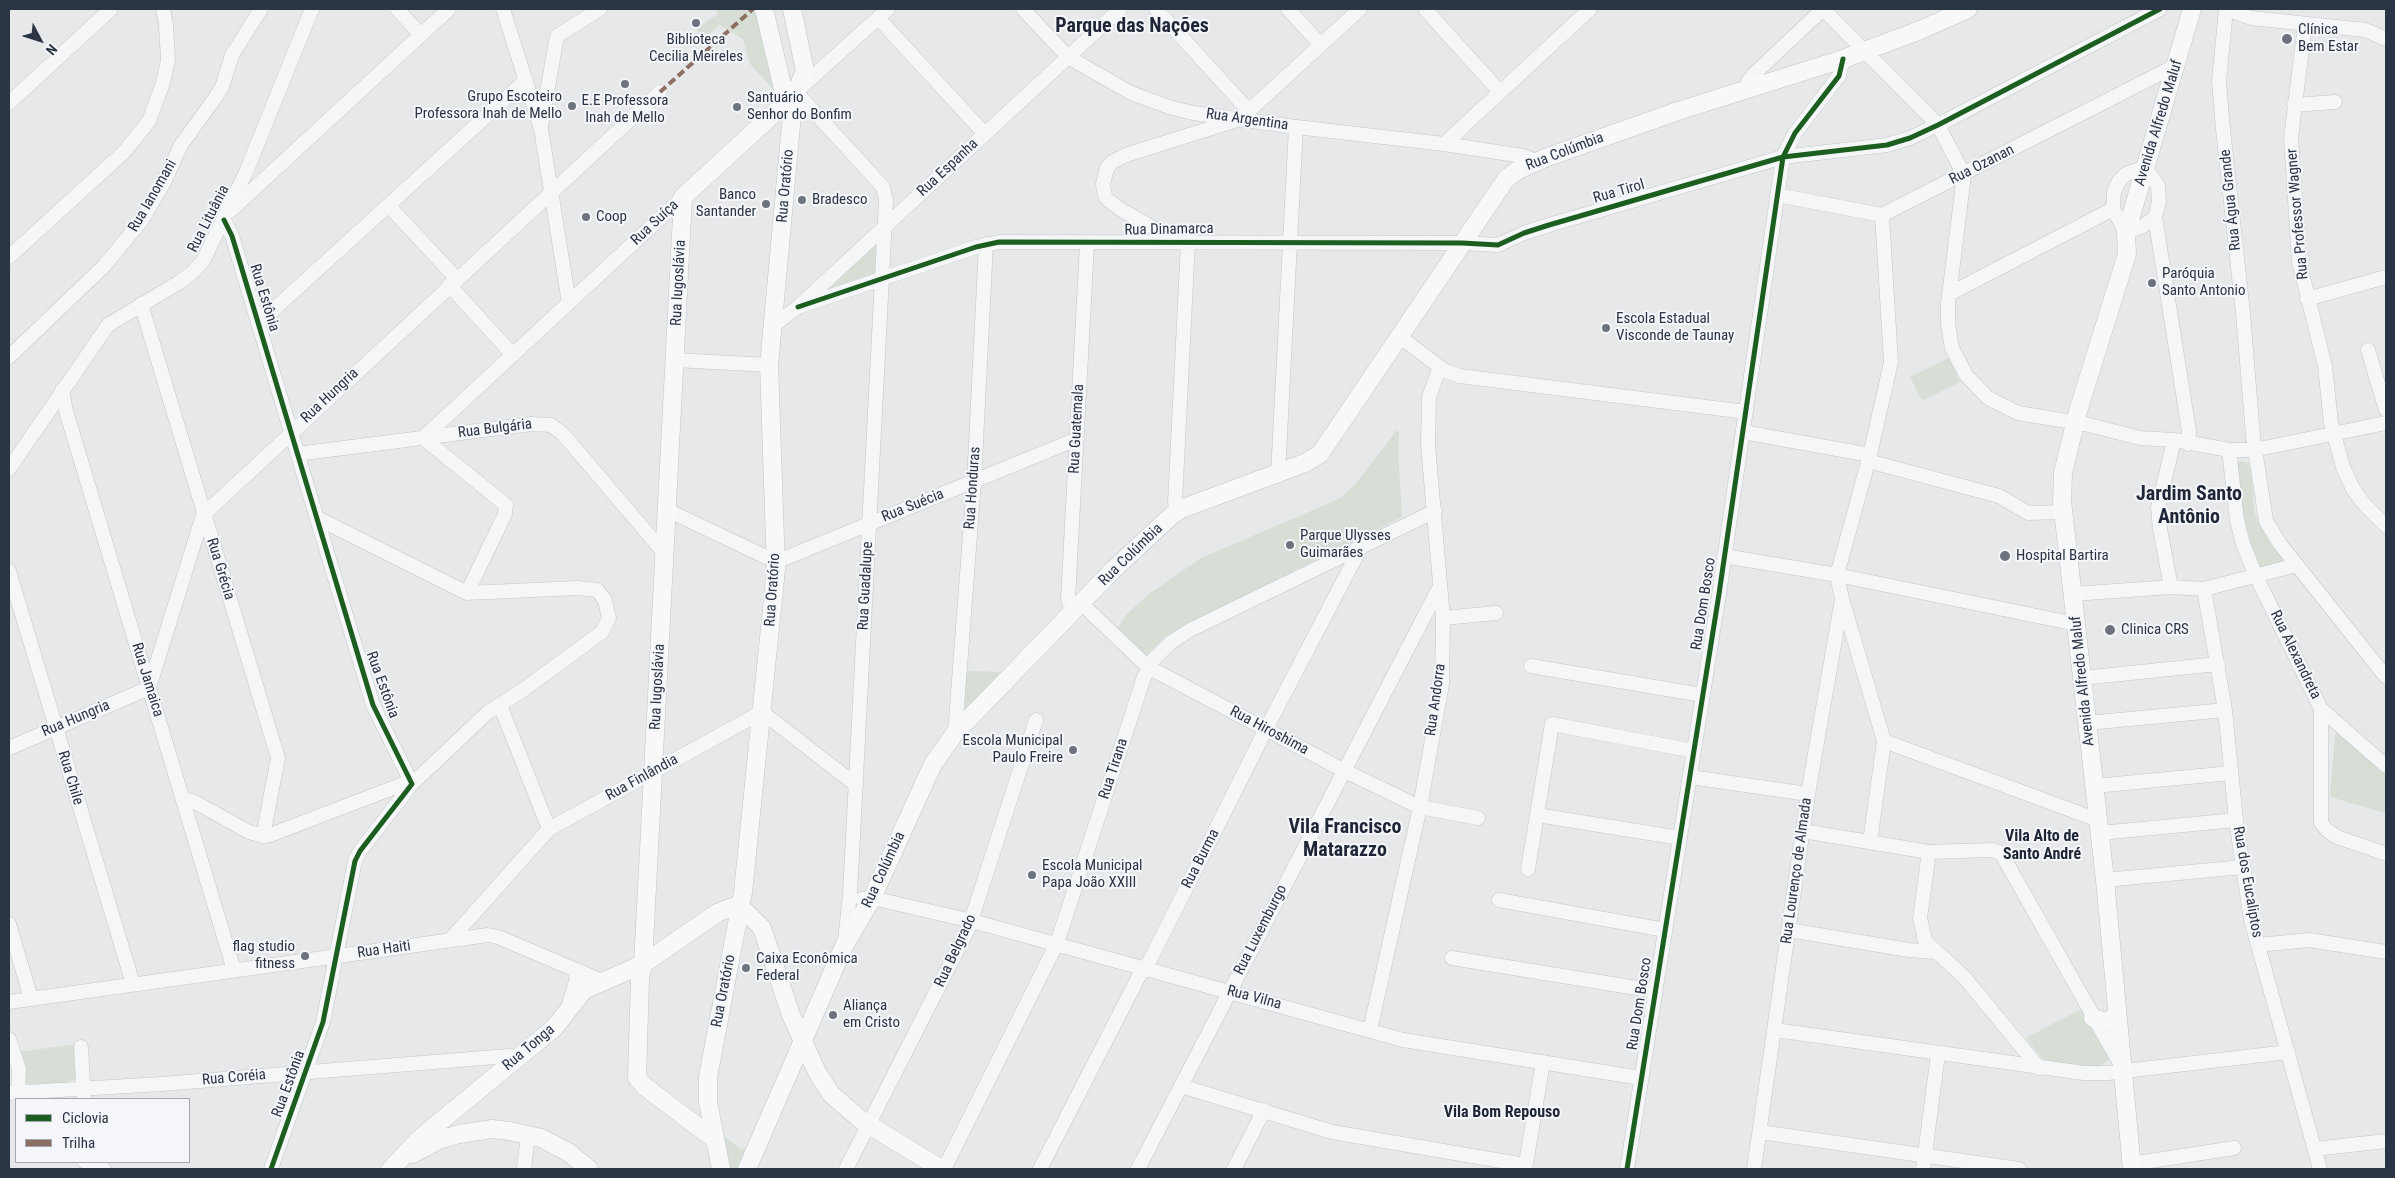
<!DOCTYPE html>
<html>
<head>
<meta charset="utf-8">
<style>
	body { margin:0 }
	#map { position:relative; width:2395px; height:1178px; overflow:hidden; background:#e6e8ea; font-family:"Roboto Condensed",sans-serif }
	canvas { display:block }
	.frame { position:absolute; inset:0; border:10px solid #2b3445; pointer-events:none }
	.legend { position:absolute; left:15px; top:1098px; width:175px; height:65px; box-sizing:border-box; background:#f4f6f9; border:1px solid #a4a8b1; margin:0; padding:6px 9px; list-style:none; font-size:15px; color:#2b3445 }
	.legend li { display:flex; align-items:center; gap:10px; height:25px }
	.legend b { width:25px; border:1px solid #a4a8b1 }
	.north { position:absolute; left:15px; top:15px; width:50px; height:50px; -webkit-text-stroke:4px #f4f6f9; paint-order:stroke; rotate:130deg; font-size:14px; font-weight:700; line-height:20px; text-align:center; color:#2b3445 }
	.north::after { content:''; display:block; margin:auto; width:18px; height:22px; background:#2b3445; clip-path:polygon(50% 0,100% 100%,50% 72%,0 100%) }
</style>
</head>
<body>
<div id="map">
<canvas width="2395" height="1178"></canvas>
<div class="frame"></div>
<ul class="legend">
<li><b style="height:6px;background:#1b5e20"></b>Ciclovia</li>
<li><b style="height:6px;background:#8d6e63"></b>Trilha</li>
</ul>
<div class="north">N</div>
</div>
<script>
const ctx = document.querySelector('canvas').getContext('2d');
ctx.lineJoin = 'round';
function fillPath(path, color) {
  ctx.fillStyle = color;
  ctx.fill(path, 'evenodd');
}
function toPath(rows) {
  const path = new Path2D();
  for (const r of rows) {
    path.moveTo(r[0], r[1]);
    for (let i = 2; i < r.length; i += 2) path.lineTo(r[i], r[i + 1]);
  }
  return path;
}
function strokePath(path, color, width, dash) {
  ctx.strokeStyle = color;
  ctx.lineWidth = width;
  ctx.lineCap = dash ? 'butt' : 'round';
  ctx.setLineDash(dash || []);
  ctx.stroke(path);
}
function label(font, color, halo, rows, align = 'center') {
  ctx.font = font + ' "Roboto Condensed",sans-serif';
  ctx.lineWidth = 4;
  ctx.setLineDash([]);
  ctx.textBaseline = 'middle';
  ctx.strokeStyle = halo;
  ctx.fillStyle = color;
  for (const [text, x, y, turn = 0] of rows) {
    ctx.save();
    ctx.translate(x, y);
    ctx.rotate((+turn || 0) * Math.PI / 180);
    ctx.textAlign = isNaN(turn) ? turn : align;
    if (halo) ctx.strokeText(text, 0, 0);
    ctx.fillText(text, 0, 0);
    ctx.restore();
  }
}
const green = toPath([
	[715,9,758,9,778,94,750,64,743,39,720,25,705,38,696,29,718,14],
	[876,243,875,275,826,290],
	[1949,358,1960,382,1922,401,1910,377],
	[1397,430,1399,432,1398,450,1402,517,1176,630,1165,637,1146,655,1118,628,1127,614,1149,594,1201,558,1339,499,1354,486],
	[2240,461,2248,463,2251,469,2254,510,2258,523,2287,562,2260,568,2246,540,2236,467],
	[965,671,1005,672,966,708,963,705],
	[2339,731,2386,768,2386,813,2330,797,2335,735],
	[2081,1009,2111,1055,2110,1058,2102,1065,2096,1066,2050,1063,2043,1059,2026,1038],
	[76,1044,77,1074,73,1080,67,1083,28,1084,25,1082,18,1052],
	[722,1135,741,1149,745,1148,740,1169,728,1169]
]);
const minor = toPath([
	[397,9,421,35],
	[503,9,541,129,569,303],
	[1023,9,1068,57,1131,93,1169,107,1193,113,1296,127,1444,144,1523,156,1536,161],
	[1156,9,1249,111],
	[1288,9,1321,45],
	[1425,9,1500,92],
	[1823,9,1938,125,1964,175,1948,304,1948,324,1952,348,1966,375,1988,398,2018,413,2085,424,2140,438,2174,440,2229,450,2254,450,2386,423],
	[2225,9,2251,18,2365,30,2386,39],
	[2226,10,2219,81,2223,129,2243,313,2253,436,2266,521,2280,544,2386,677],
	[878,18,985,134],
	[2305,24,2291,138,2299,261,2325,366,2331,423,2343,467,2353,489,2364,504,2386,526],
	[798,90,888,9],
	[1747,90,1748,82,1753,75,1823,9],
	[796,92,883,187,886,200,850,894,845,941],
	[9,103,111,9],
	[2294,105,2335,102],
	[541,126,557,36,600,9],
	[1444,144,1590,9],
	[2145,167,2158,186,2159,202,2155,217,2143,226,2126,233,2113,209,2114,192,2119,181,2126,174,2145,167],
	[1777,195,1882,215,2177,65],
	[388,205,456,278],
	[231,210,449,9],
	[2155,217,2189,431,2188,444],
	[224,220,232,236,373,705,412,784,360,851,355,861,323,1022,271,1169],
	[1178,242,1120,209,1108,200,1105,196,1103,184,1107,168,1112,162,1126,155,1240,119,1360,9],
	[9,257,124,152,149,121,163,83,168,60,166,25,163,9],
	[449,285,513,355],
	[1949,294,2113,209],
	[2307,299,2386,277],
	[141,304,278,758,263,836],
	[798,307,976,247,999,242,1462,243,1498,245,1524,233,1549,225,1783,157,1887,145,1910,138,1938,125,2160,9],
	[258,320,272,311,526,80],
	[774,325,798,307,1120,9],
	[1399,336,1445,371,1460,376,1746,412],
	[2368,350,2386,410],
	[9,357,104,266,142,220,164,182,181,145,215,98,222,87,232,55,261,9],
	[675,360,769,365],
	[62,390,66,411,234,970],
	[1743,432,1870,455],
	[2229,450,2237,520,2243,544,2256,576,2321,709,2321,823,2327,830,2337,837,2386,854],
	[297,454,531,424,551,425,563,434,665,554],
	[1868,461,1999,496,2028,513,2064,512],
	[9,469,108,325,178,283,193,272,203,261,246,172,312,9],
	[1278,474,1296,127],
	[667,510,766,557,783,559,1077,439],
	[1177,512,1175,502,1188,242],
	[317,518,467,593,577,588,597,590,605,600,609,618,602,632,523,690,487,713,412,784],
	[1724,556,1837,575,2076,624],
	[9,571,133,984],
	[2171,587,2160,529,2158,508,2174,440],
	[2204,589,2225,710,2236,820,2251,920,2320,1169],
	[467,593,505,514,506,505,423,438,683,197],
	[2073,594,2171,587,2204,589,2297,565],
	[1843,602,1884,741,1870,842],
	[1082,604,1148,667,1343,770,1409,802,1420,807,1478,818],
	[1072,613,1068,599,1087,244],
	[1443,618,1496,613],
	[1531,666,1702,695],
	[2082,678,2218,664],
	[500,705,549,829],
	[2321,709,2386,766],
	[2087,723,2225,710],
	[955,733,974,482,986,244],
	[1884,741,2098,820],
	[9,748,149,688,203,515,660,92],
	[1690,777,1808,794],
	[2094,786,2231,773],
	[183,799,193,801,249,832,263,836,270,835,411,781],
	[1537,815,1680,838],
	[1803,831,1929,852,1992,850,2001,853,2121,1065],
	[2100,833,2236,820],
	[1929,852,1920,918,1925,941,1964,977,2039,1068],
	[1528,869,1552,724,1694,751],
	[2105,880,2243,867],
	[862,899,872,898,972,921,1403,1040,1641,1078],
	[1499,900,1665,930],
	[9,924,31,998],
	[1789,930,1909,950,1935,952],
	[450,940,549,829,762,712,856,785],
	[2258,945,2309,940,2386,952],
	[1452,958,1655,991],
	[9,1002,488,935,498,937,602,981],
	[569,1004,577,978,574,969],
	[1370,1030,1420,807,1442,684,1443,618,1428,445,1429,397,1440,367],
	[1775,1030,2084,1073,2108,1073,2288,1052],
	[9,1039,19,1069,18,1094],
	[81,1047,84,1099],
	[1181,1086,1332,1132,1525,1165],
	[9,1093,162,1084,508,1056,519,1057],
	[1760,1132,2019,1169],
	[2315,1149,2386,1141],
	[85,1162,104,1169],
	[2131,1164,2234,1148],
	[524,1169,528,1134],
	[846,1169,969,927,1036,720],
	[944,1169,1057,943,1144,677,1154,659,1170,643,1190,630,1435,511],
	[1040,1169,1139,976,1146,968,1266,729,1361,547],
	[1138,1169,1440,586],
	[1234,1169,1264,1110],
	[1525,1169,1543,1062],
	[1627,1169,1719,594,1783,157,1795,133,1839,76,1843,59],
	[1754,1169,1808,794,1842,599,1837,575,1870,455,1891,362,1882,215],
	[1923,1169,1938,1054]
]);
const major = toPath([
	[2093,1018,2105,1022,2116,1017],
	[714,1139,644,1086,637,1078,640,979,643,964,683,197,782,106,783,89,764,9],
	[412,1154,439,1140,459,1134,492,1129,510,1131,541,1138,568,1152,589,1169],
	[391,1169,419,1139,554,1028,584,990,643,964,717,913,732,907,745,911,762,928,791,1015,817,1072,831,1094,861,1120,941,1169],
	[721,1169,708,1102,708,1077,743,892,776,569,769,365,792,114,796,92,805,71,792,9],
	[747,1169,844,946,872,898,933,764,955,733,1113,570,1171,516,1181,509,1305,463,1320,454,1506,179,1518,170,1545,158,1678,111,1843,59,1918,31,1968,9],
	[2132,1169,2105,880,2062,501,2063,473,2078,411,2127,254,2126,233,2192,9]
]);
const quiet = toPath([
	[660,92,753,9]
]);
const cycleway = toPath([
	[224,220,232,236,373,705,412,784,360,851,355,861,323,1022,271,1169],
	[798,307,976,247,999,242,1462,243,1498,245,1524,233,1549,225,1783,157,1887,145,1910,138,1938,125,2160,9],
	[1627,1169,1719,594,1783,157,1795,133,1839,76,1843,59]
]);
const markers = [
	[696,23,5,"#6c737f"],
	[2287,39,6,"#6c737f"],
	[625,84,5,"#6c737f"],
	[572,106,5,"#6c737f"],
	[737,107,5,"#6c737f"],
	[802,200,5,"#6c737f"],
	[766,204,5,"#6c737f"],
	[586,217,5,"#6c737f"],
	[2152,283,5,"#6c737f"],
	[1606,328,5,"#6c737f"],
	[1290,545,5,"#6c737f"],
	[2005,556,6,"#6c737f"],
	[2110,630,6,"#6c737f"],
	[1073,750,5,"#6c737f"],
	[1032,875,5,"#6c737f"],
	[305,956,5,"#6c737f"],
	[746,968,5,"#6c737f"],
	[833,1015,5,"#6c737f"]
];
const poiNames = [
	["Clínica",2298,30],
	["Bem Estar",2298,47],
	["Biblioteca",696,40,"center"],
	["Cecilia Meireles",696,57,"center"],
	["Grupo Escoteiro",562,97,"right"],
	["Professora Inah de Mello",562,114,"right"],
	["Santuário",747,98],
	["Senhor do Bonfim",747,115],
	["E.E Professora",625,101,"center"],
	["Inah de Mello",625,118,"center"],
	["Banco",756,195,"right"],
	["Santander",756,212,"right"],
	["Bradesco",812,200],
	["Coop",596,217],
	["Paróquia",2162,274],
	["Santo Antonio",2162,291],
	["Escola Estadual",1616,319],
	["Visconde de Taunay",1616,336],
	["Parque Ulysses",1300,536],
	["Guimarães",1300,553],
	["Hospital Bartira",2016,556],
	["Clinica CRS",2121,630],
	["Escola Municipal",1063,741,"right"],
	["Paulo Freire",1063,758,"right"],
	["Escola Municipal",1042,866],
	["Papa João XXIII",1042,883],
	["flag studio",295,947,"right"],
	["fitness",295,964,"right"],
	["Caixa Econômica",756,959],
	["Federal",756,976],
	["Aliança",843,1006],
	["em Cristo",843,1023]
];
const streetNames = [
	["Rua Argentina",1247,120,8],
	["Avenida Alfredo Maluf",2159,123,-73],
	["Rua Colúmbia",1565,152,-21],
	["Rua Ozanan",1982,165,-27],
	["Rua Espanha",948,168,-43],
	["Rua Oratório",786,186,-85],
	["Rua Tirol",1619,192,-16],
	["Rua Ianomani",153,196,-60],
	["Rua Água Grande",2231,200,-96],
	["Rua Professor Wagner",2298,214,-95],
	["Rua Lituânia",209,219,-63],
	["Rua Suíça",655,223,-43],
	["Rua Dinamarca",1169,230,-1],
	["Rua Iugoslávia",679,283,-87],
	["Rua Estônia",264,298,73],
	["Rua Hungria",330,396,-43],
	["Rua Bulgária",495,429,-7],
	["Rua Guatemala",1077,429,-87],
	["Rua Honduras",973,488,-86],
	["Rua Suécia",913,506,-22],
	["Rua Colúmbia",1131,555,-44],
	["Rua Grécia",220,569,73],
	["Rua Guadalupe",866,586,-87],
	["Rua Oratório",773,590,-86],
	["Rua Dom Bosco",1704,604,-81],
	["Rua Alexandreta",2295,655,64],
	["Rua Jamaica",147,680,73],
	["Avenida Alfredo Maluf",2083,681,-96],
	["Rua Estônia",382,685,70],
	["Rua Iugoslávia",658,687,-87],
	["Rua Andorra",1436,700,-82],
	["Rua Hungria",76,719,-23],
	["Rua Hiroshima",1269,731,28],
	["Rua Tirana",1114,769,-72],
	["Rua Chile",70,778,73],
	["Rua Finlândia",642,778,-29],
	["Rua Burma",1201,859,-63],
	["Rua Colúmbia",884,870,-65],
	["Rua Lourenço de Almada",1797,871,-82],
	["Rua dos Eucaliptos",2247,882,80],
	["Rua Luxemburgo",1261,930,-63],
	["Rua Haiti",384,950,-8],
	["Rua Belgrado",956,951,-65],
	["Rua Oratório",724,991,-79],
	["Rua Vilna",1254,998,15],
	["Rua Dom Bosco",1640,1004,-81],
	["Rua Tonga",529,1048,-40],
	["Rua Coréia",234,1078,-5],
	["Rua Estônia",289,1084,-70]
];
const neighbourhoodNames = [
	["Vila Alto de",2042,837],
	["Santo André",2042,855],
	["Vila Bom Repouso",1502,1113]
];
const districtNames = [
	["Parque das Nações",1132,27],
	["Jardim Santo",2189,495],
	["Antônio",2189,518],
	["Vila Francisco",1345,828],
	["Matarazzo",1345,851]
];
fillPath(green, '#d6ded6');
strokePath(minor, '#c4c6c8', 15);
strokePath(major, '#c2c5c8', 19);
strokePath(minor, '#f5f6f7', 14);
strokePath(major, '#f8f8f8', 18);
strokePath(quiet, '#8d6e63', 4, [8, 4]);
strokePath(cycleway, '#1b5e20', 5);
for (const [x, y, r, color] of markers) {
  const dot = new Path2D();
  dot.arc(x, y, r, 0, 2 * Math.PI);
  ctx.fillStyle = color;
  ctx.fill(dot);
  strokePath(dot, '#f4f6f9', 2);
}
label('15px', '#2b3445', '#f4f6f9', poiNames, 'left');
label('15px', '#2b3445', '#f4f6f9', streetNames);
label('bold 16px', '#1d2536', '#f4f6f9', neighbourhoodNames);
label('bold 20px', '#1d2536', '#f4f6f9', districtNames);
</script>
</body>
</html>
